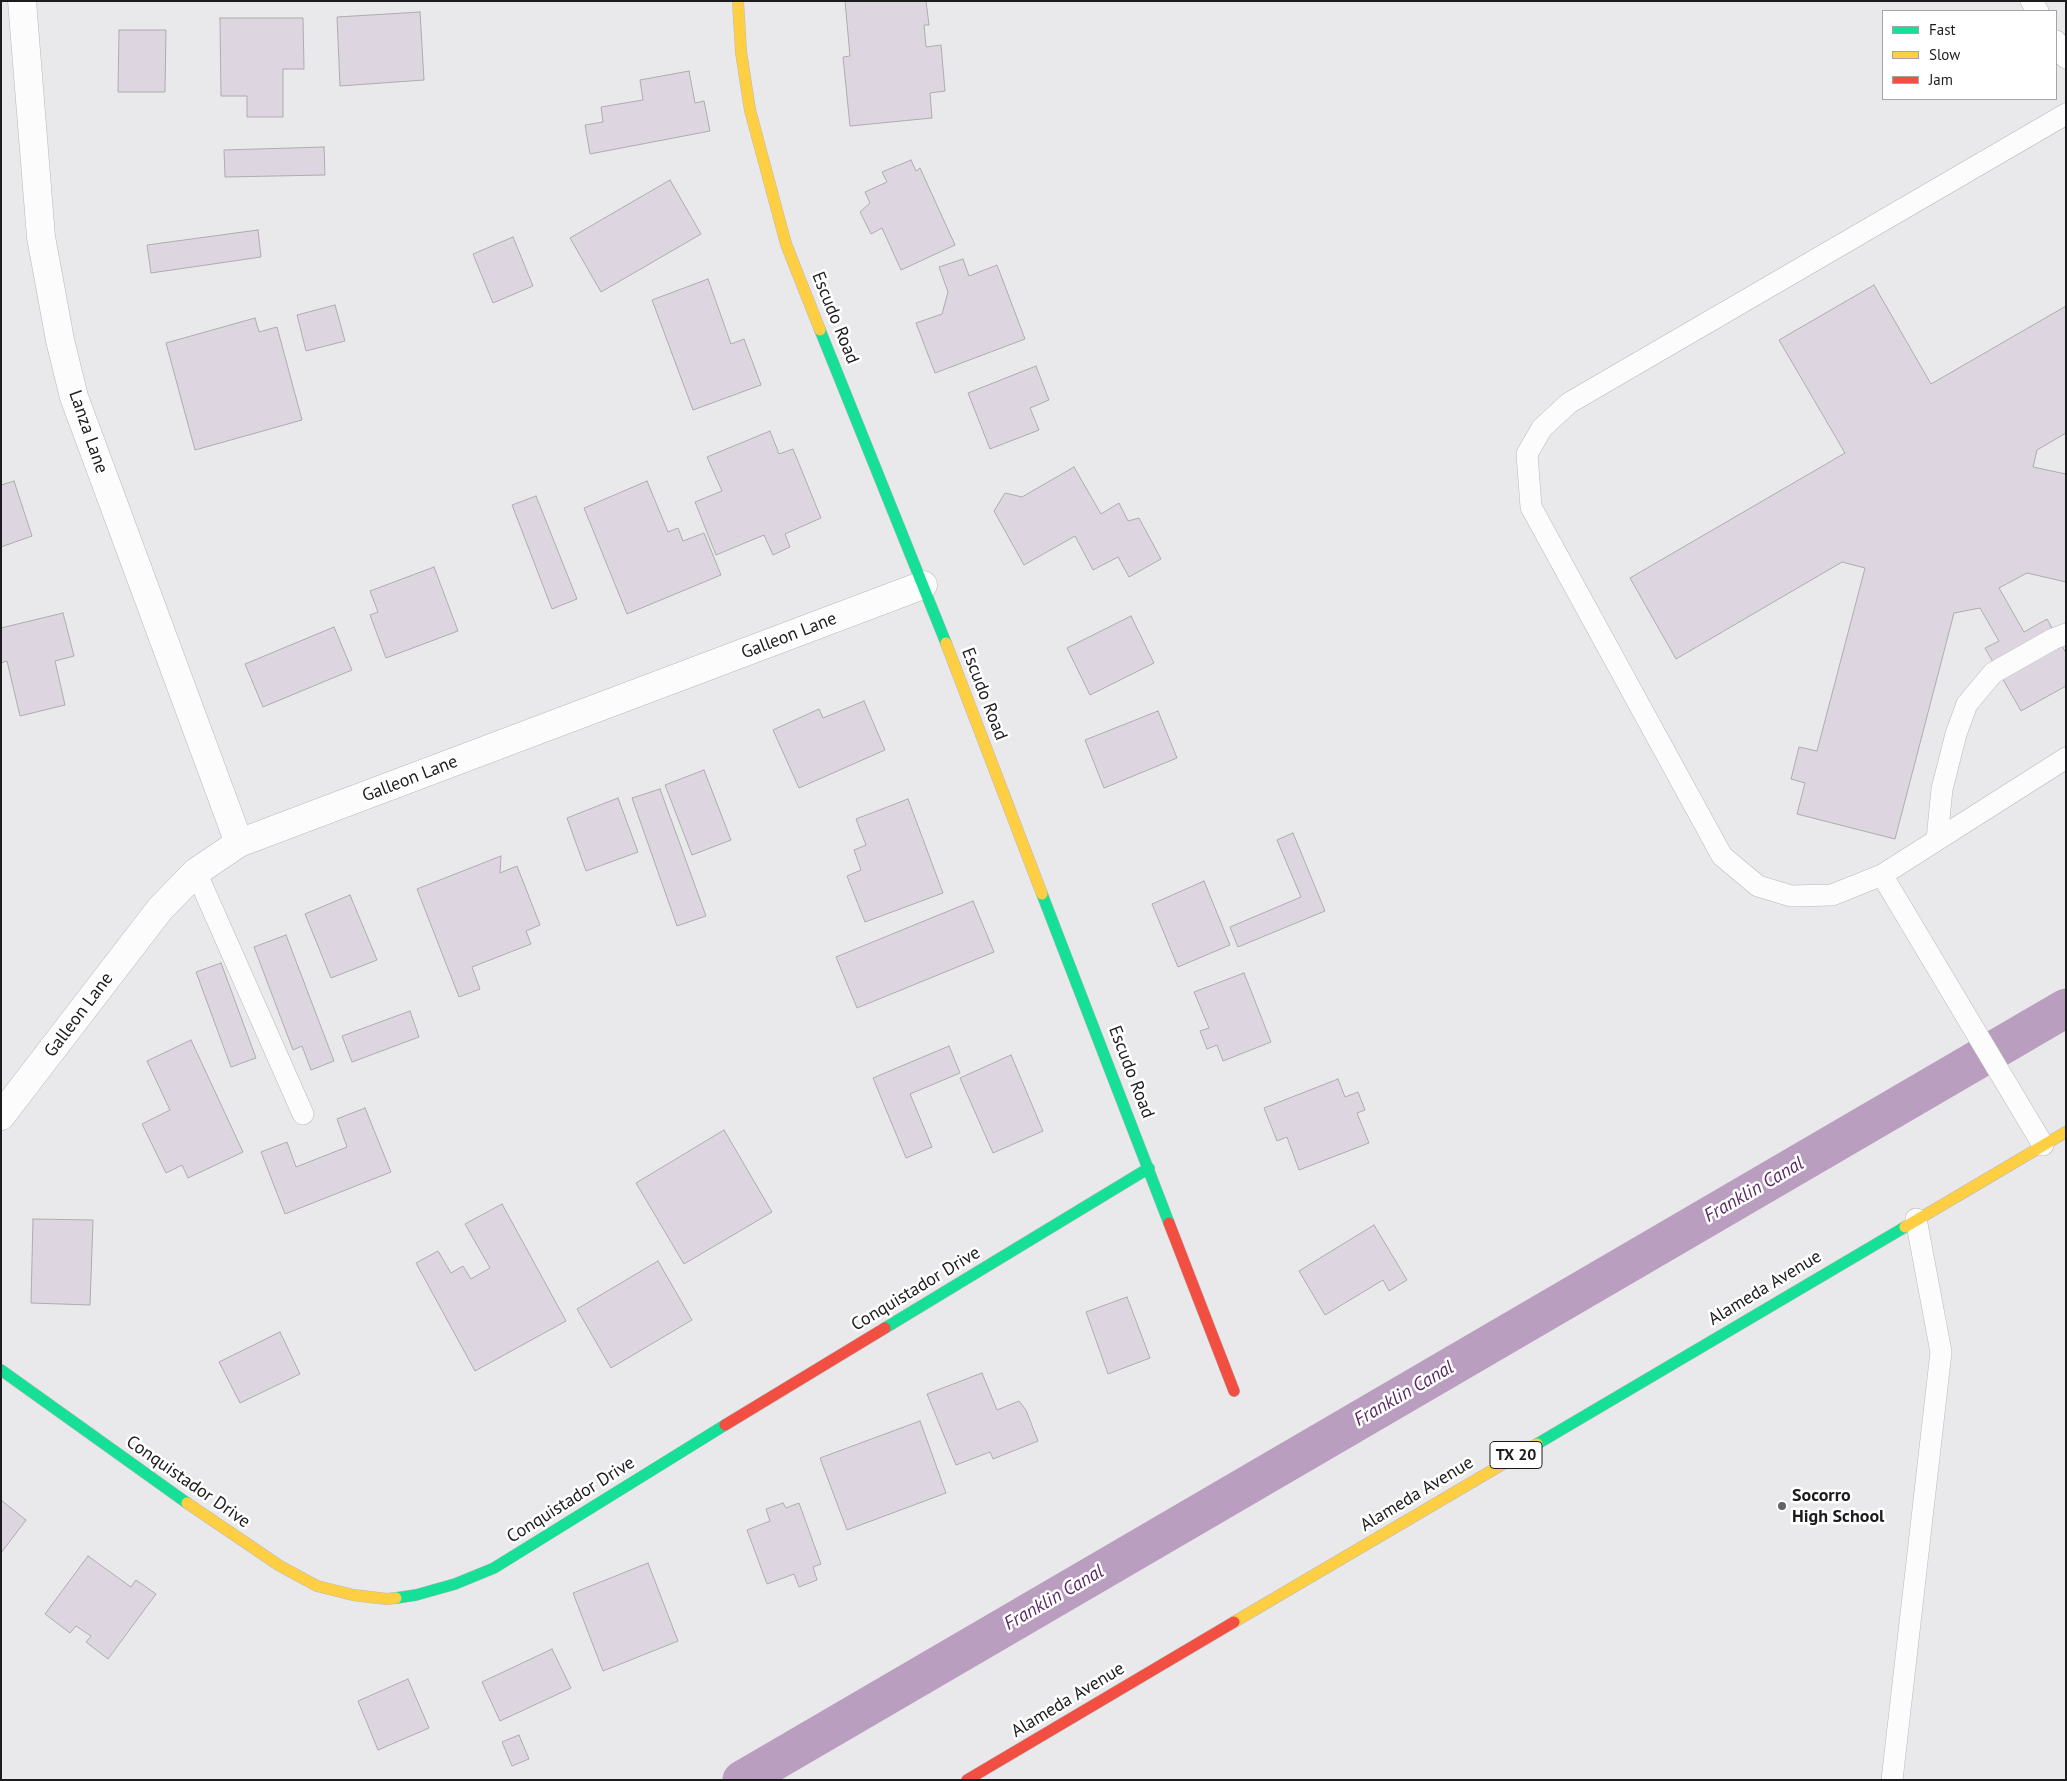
<!DOCTYPE html>
<html>
<head>
<meta charset="utf-8">
<style>
	body { margin:0 }
	#map { position:relative; width:2067px; height:1781px; overflow:hidden; background:#e9e8ea; font-family:"PT Sans",sans-serif }
	canvas { display:block }
	.frame { position:absolute; inset:0; border:2px solid #1c1b1d; pointer-events:none }
	.legend { position:absolute; left:1882px; top:10px; width:175px; height:90px; box-sizing:border-box; background:#fff; border:1px solid #a4a4a5; margin:0; padding:6px 9px; list-style:none; font-size:15px; color:#1c1b1d }
	.legend li { display:flex; align-items:center; gap:10px; height:25px }
	.legend b { width:25px; border:1px solid #a4a4a5 }
</style>
</head>
<body>
<div id="map">
<canvas width="2067" height="1781"></canvas>
<div class="frame"></div>
<ul class="legend">
<li><b style="height:6px;background:#16e098"></b>Fast</li>
<li><b style="height:6px;background:#ffcf43"></b>Slow</li>
<li><b style="height:6px;background:#f24e42"></b>Jam</li>
</ul>
</div>
<script>
const ctx = document.querySelector('canvas').getContext('2d');
ctx.lineJoin = 'round';
function toPath(rows) {
  const path = new Path2D();
  for (const r of rows) {
    path.moveTo(r[0], r[1]);
    for (let i = 2; i < r.length; i += 2) path.lineTo(r[i], r[i + 1]);
  }
  return path;
}
function strokePath(path, color, width, dash) {
  ctx.strokeStyle = color;
  ctx.lineWidth = width;
  ctx.lineCap = dash ? 'butt' : 'round';
  ctx.setLineDash(dash || []);
  ctx.stroke(path);
}
function fillPath(path, color) {
  ctx.fillStyle = color;
  ctx.fill(path, 'evenodd');
}
function label(font, color, halo, rows, align = 'center') {
  ctx.font = font + ' "PT Sans",sans-serif';
  ctx.lineWidth = 5;
  ctx.setLineDash([]);
  ctx.textBaseline = 'middle';
  ctx.strokeStyle = halo;
  ctx.fillStyle = color;
  for (const [text, x, y, turn = 0] of rows) {
    ctx.save();
    ctx.translate(x, y);
    ctx.rotate((+turn || 0) * Math.PI / 180);
    ctx.textAlign = isNaN(turn) ? turn : align;
    if (halo) ctx.strokeText(text, 0, 0);
    ctx.fillText(text, 0, 0);
    ctx.restore();
  }
}
const canal = toPath([
	[742,1780,2066,1008]
]);
const building = toPath([
	[845,1,926,1,929,25,924,25,926,47,941,45,945,91,930,93,932,118,850,126,843,57,850,56,845,1],
	[420,12,424,80,340,86,337,17,420,12],
	[220,18,303,18,304,69,283,69,283,117,247,117,247,96,221,96,220,18],
	[119,30,166,30,165,92,118,92,119,30],
	[689,71,695,103,704,101,710,131,590,154,585,125,603,122,601,107,643,100,640,80,689,71],
	[324,147,325,175,225,177,224,150,324,147],
	[911,160,916,171,920,168,955,245,901,270,882,228,871,234,860,212,870,203,865,192,887,182,882,172,911,160],
	[670,180,701,234,601,292,570,238,670,180],
	[258,230,261,257,151,273,147,245,258,230],
	[513,237,533,286,493,303,473,254,513,237],
	[963,259,969,276,997,265,1025,339,935,373,916,323,942,314,948,292,939,267,963,259],
	[708,279,731,344,744,339,761,385,693,410,652,300,708,279],
	[1874,285,1931,384,2066,306,2066,433,2037,450,2033,467,2066,474,2066,582,2027,573,1999,588,2024,632,2047,619,2066,653,2066,686,2021,711,1985,648,1999,641,1980,608,1954,613,1895,839,1797,814,1805,783,1791,779,1799,747,1817,751,1865,568,1842,562,1676,659,1630,578,1845,453,1779,340,1874,285],
	[335,305,345,341,306,351,297,315,335,305],
	[255,318,259,332,277,327,302,420,195,450,166,343,255,318],
	[1036,366,1049,400,1030,408,1039,430,990,449,968,393,1036,366],
	[770,431,779,454,793,449,821,518,785,534,790,547,773,555,764,535,716,555,695,502,722,491,707,457,770,431],
	[1074,467,1101,514,1119,503,1128,521,1139,518,1161,559,1129,577,1118,557,1093,570,1075,536,1024,565,994,511,1005,493,1022,497,1074,467],
	[14,481,32,536,1,547,1,485,14,481],
	[647,481,668,532,678,528,683,541,704,533,721,575,627,614,584,508,647,481],
	[536,496,577,599,552,609,512,505,536,496],
	[434,567,458,631,386,658,370,615,378,612,370,591,434,567],
	[63,613,74,656,55,661,65,705,20,716,7,661,1,663,1,628,63,613],
	[1131,616,1154,663,1090,695,1067,648,1131,616],
	[334,627,352,670,263,707,245,664,334,627],
	[864,701,885,750,799,788,773,730,819,709,823,718,864,701],
	[1158,711,1177,758,1104,788,1085,740,1158,711],
	[704,770,731,840,692,855,665,785,704,770],
	[660,789,706,916,677,926,632,798,660,789],
	[618,798,638,852,586,871,567,818,618,798],
	[908,799,943,893,865,922,847,876,861,870,854,850,866,845,856,819,908,799],
	[1293,833,1325,911,1238,947,1230,927,1301,897,1277,840,1293,833],
	[501,856,500,873,517,866,540,925,526,931,531,944,472,967,480,989,459,997,417,889,501,856],
	[1204,881,1230,945,1178,967,1152,904,1204,881],
	[350,895,377,960,331,978,305,914,350,895],
	[973,901,994,952,857,1008,836,957,973,901],
	[286,935,334,1061,311,1070,302,1046,293,1050,254,947,286,935],
	[221,963,256,1058,231,1067,196,972,221,963],
	[1244,973,1271,1042,1223,1061,1217,1045,1207,1049,1200,1031,1209,1028,1194,992,1244,973],
	[410,1011,419,1037,352,1062,342,1036,410,1011],
	[191,1040,243,1152,188,1178,182,1165,166,1173,142,1124,170,1110,147,1061,191,1040],
	[949,1046,960,1073,910,1094,932,1147,906,1158,873,1078,949,1046],
	[1011,1055,1043,1131,993,1153,960,1078,1011,1055],
	[1338,1079,1345,1097,1358,1092,1365,1110,1357,1113,1369,1143,1299,1170,1287,1137,1277,1141,1264,1108,1338,1079],
	[365,1108,391,1172,285,1214,261,1152,287,1142,296,1167,347,1147,337,1119,365,1108],
	[724,1130,772,1212,684,1264,636,1183,724,1130],
	[502,1204,566,1321,475,1371,416,1263,438,1251,451,1273,463,1266,471,1279,490,1268,465,1224,502,1204],
	[33,1219,93,1220,90,1305,31,1303,33,1219],
	[1374,1225,1407,1280,1389,1291,1383,1280,1325,1315,1299,1271,1374,1225],
	[658,1261,692,1320,611,1368,577,1309,658,1261],
	[1127,1297,1150,1358,1108,1374,1086,1312,1127,1297],
	[280,1332,300,1374,240,1403,219,1362,280,1332],
	[982,1373,997,1410,1019,1401,1026,1410,1038,1441,993,1459,990,1452,956,1465,927,1394,982,1373],
	[920,1421,946,1493,847,1530,820,1458,920,1421],
	[1,1500,26,1520,1,1553,1,1500],
	[783,1503,786,1508,799,1503,821,1564,813,1567,817,1580,799,1587,794,1574,767,1584,747,1530,770,1521,766,1509,783,1503],
	[88,1556,131,1587,136,1580,156,1594,108,1659,86,1642,91,1636,76,1626,70,1633,45,1614,88,1556],
	[648,1563,678,1641,603,1671,573,1593,648,1563],
	[552,1649,571,1688,500,1721,482,1682,552,1649],
	[408,1679,429,1728,378,1750,358,1701,408,1679],
	[519,1735,529,1759,512,1766,502,1742,519,1735]
]);
const lane = toPath([
	[2031,1,2038,11],
	[2056,41,2066,58],
	[2066,114,1569,403,1542,428,1527,454,1531,507,1722,856,1758,886,1791,896,1832,895,1882,875,2066,758],
	[1937,839,1942,789,1956,734,1967,704,1993,673,2053,639,2066,634],
	[196,872,303,1114],
	[1882,875,2043,1145],
	[1892,1780,1941,1352,1916,1219]
]);
const street = toPath([
	[22,1,41,237,60,340,74,397,239,843],
	[1,1116,160,909,196,872,239,843,923,585]
]);
const fast = toPath([
	[820,330,946,643],
	[1042,894,1169,1223],
	[885,1328,1149,1168],
	[1,1370,187,1503],
	[1537,1444,1905,1227],
	[396,1598,416,1595,455,1584,494,1568,725,1425]
]);
const slow = toPath([
	[738,1,741,52,750,110,786,244,820,330],
	[946,643,1042,894],
	[1905,1227,2066,1132],
	[187,1503,280,1566,317,1586,353,1595,387,1599,396,1598],
	[1234,1622,1537,1444]
]);
const jam = toPath([
	[1169,1223,1234,1391],
	[725,1425,885,1328],
	[967,1780,1234,1622]
]);
const markers = [
	[1782,1506,5,"#646365"]
];
const shields = [
	[1516,1455,52]
];
const shieldNames = [
	["TX 20",1516,1455]
];
const streetNames = [
	["Escudo Road",835,318,68],
	["Lanza Lane",88,432,71],
	["Galleon Lane",789,636,-21],
	["Escudo Road",984,694,69],
	["Galleon Lane",410,779,-21],
	["Galleon Lane",79,1015,-53],
	["Escudo Road",1131,1072,69],
	["Alameda Avenue",1765,1288,-31],
	["Conquistador Drive",916,1289,-31],
	["Conquistador Drive",188,1482,35],
	["Alameda Avenue",1417,1494,-31],
	["Conquistador Drive",571,1500,-32],
	["Alameda Avenue",1068,1700,-31]
];
const poiNames = [
	["Socorro",1792,1496],
	["High School",1792,1517]
];
const waterNames = [
	["Franklin Canal",1754,1190,-30],
	["Franklin Canal",1404,1394,-30],
	["Franklin Canal",1054,1598,-30]
];
strokePath(canal, '#b99ec0', 39);
fillPath(building, '#ddd5e0');
strokePath(building, '#adacae', 1);
strokePath(lane, '#bab9bb', 22);
strokePath(street, '#bab9bb', 29);
strokePath(fast, '#bab9bb', 12);
strokePath(slow, '#bab9bb', 12);
strokePath(jam, '#bab9bb', 12);
strokePath(lane, '#fcfcfc', 21);
strokePath(street, '#fcfcfc', 28);
strokePath(fast, '#16e098', 11);
strokePath(slow, '#ffcf43', 11);
strokePath(jam, '#f24e42', 11);
for (const [x, y, r, color] of markers) {
  const dot = new Path2D();
  dot.arc(x, y, r, 0, 2 * Math.PI);
  ctx.fillStyle = color;
  ctx.fill(dot);
  strokePath(dot, '#fff', 2);
}
for (const [x, y, w] of shields) {
  const box = new Path2D();
  box.roundRect(x - w / 2, y - 13.5, w, 27, 4);
  ctx.fillStyle = '#fff';
  ctx.fill(box);
  strokePath(box, '#1c1b1d', 1);
}
label('bold 16px', '#1c1b1d', null, shieldNames);
label('18px', '#1c1b1d', '#fff', streetNames);
label('bold 18px', '#1c1b1d', '#fff', poiNames, 'left');
label('italic 19px', '#5a2866', '#fff', waterNames);
</script>
</body>
</html>
